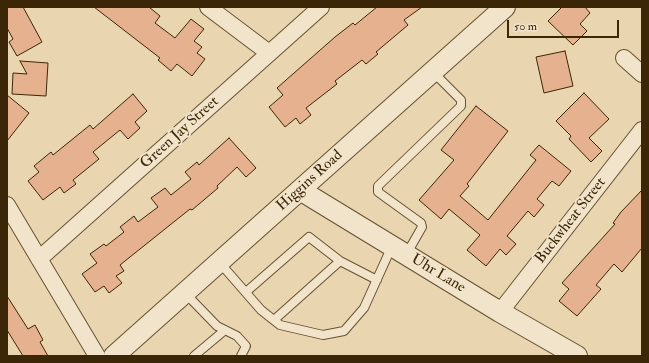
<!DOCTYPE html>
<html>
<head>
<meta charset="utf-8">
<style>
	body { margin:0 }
	#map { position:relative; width:649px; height:363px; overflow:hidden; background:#e9d5af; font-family:"IM FELL Double Pica",serif }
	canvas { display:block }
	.frame { position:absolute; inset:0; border:8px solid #3b2607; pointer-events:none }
	.scale { position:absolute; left:507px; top:20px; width:112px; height:18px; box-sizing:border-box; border:2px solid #3b2607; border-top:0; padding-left:5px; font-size:12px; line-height:14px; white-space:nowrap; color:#3b2607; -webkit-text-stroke:3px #f1e4cb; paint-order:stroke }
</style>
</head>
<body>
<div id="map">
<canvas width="649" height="363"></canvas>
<div class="frame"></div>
<div class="scale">50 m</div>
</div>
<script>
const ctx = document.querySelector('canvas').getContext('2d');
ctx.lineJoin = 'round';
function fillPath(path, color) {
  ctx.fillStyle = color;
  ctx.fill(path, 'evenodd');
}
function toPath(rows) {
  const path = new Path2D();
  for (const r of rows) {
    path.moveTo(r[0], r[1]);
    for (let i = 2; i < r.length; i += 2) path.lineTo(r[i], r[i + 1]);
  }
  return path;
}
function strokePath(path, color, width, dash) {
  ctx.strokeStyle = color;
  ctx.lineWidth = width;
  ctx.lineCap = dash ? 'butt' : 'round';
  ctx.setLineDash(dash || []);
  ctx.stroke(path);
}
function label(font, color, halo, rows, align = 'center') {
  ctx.font = font + ' "IM FELL Double Pica",serif';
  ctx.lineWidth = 4;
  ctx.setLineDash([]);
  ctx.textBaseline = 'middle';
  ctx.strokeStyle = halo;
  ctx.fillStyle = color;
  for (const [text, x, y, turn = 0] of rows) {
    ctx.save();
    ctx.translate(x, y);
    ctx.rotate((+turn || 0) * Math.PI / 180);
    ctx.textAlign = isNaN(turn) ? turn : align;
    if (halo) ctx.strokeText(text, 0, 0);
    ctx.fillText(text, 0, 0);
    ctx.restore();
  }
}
const building = toPath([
	[7,7,23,7,42,42,17,56,9,42,13,39,7,28,7,7],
	[94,7,149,7,160,16,155,23,175,38,191,19,204,29,194,41,202,47,197,53,205,59,192,76,177,64,171,71,158,60,160,58,94,7],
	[377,7,422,7,404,20,408,25,376,52,378,54,366,64,362,60,335,81,337,84,306,108,311,115,300,124,296,118,285,127,269,107,283,95,277,88,335,37,353,23,355,25,377,7],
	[562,7,585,7,590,13,580,24,587,31,573,45,548,21,562,7],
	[565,51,573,86,544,93,536,57,565,51],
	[20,61,48,63,46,96,12,94,13,73,27,74,20,61],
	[584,93,609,119,589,138,602,151,591,162,569,139,571,136,556,121,584,93],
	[133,94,147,111,135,122,140,128,128,139,120,130,93,152,99,159,73,180,76,184,64,193,60,187,43,200,28,181,39,172,34,166,51,152,53,155,90,125,93,129,133,94],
	[7,95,29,113,7,141,7,95],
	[476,106,508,131,467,184,469,186,460,196,488,220,536,160,530,155,539,145,571,171,559,186,552,181,537,199,544,205,534,217,528,211,507,236,516,244,506,255,500,249,486,266,467,250,480,235,449,209,441,219,419,200,454,160,441,150,476,106],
	[229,138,256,168,246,177,237,167,217,186,218,188,192,210,190,209,120,265,124,271,116,276,122,283,109,293,104,286,95,292,82,274,97,263,90,254,104,244,106,246,124,232,120,227,134,216,138,222,158,207,151,198,165,188,171,195,191,179,185,172,197,162,199,165,229,138],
	[642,190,642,248,622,272,614,264,596,285,601,289,577,316,559,301,569,289,562,283,615,224,613,223,621,212,642,190],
	[7,296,28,329,35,325,43,340,40,342,48,356,23,356,7,330,7,296]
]);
const service = toPath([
	[406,255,422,227,421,223,378,192,378,186,461,106,461,100,433,72],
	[340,261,377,280],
	[220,263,261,310,280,325,323,335,344,331,364,308,392,246],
	[246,292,309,237,340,261,274,320],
	[185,293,217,326,237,336,246,346,241,356],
	[194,356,225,330]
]);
const minor = toPath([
	[208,7,269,53],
	[624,58,642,74],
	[7,205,97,356],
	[39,259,321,7],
	[500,312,642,130]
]);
const tertiary = toPath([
	[300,190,500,312,577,356],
	[114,356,505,7]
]);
const streetNames = [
	["Green Jay Street",180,133,-42],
	["Higgins Road",310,181,-42],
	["Buckwheat Street",571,221,-52],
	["Uhr Lane",438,274,31]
];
fillPath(building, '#e6b18e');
strokePath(building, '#3b2607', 1);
strokePath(service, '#665231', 10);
strokePath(minor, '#665231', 18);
strokePath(tertiary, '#665231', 22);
strokePath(service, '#f1e4cb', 8);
strokePath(minor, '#f1e4cb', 16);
strokePath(tertiary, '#f1e4cb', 20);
label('15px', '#3b2607', '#f1e4cb', streetNames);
</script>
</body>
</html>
